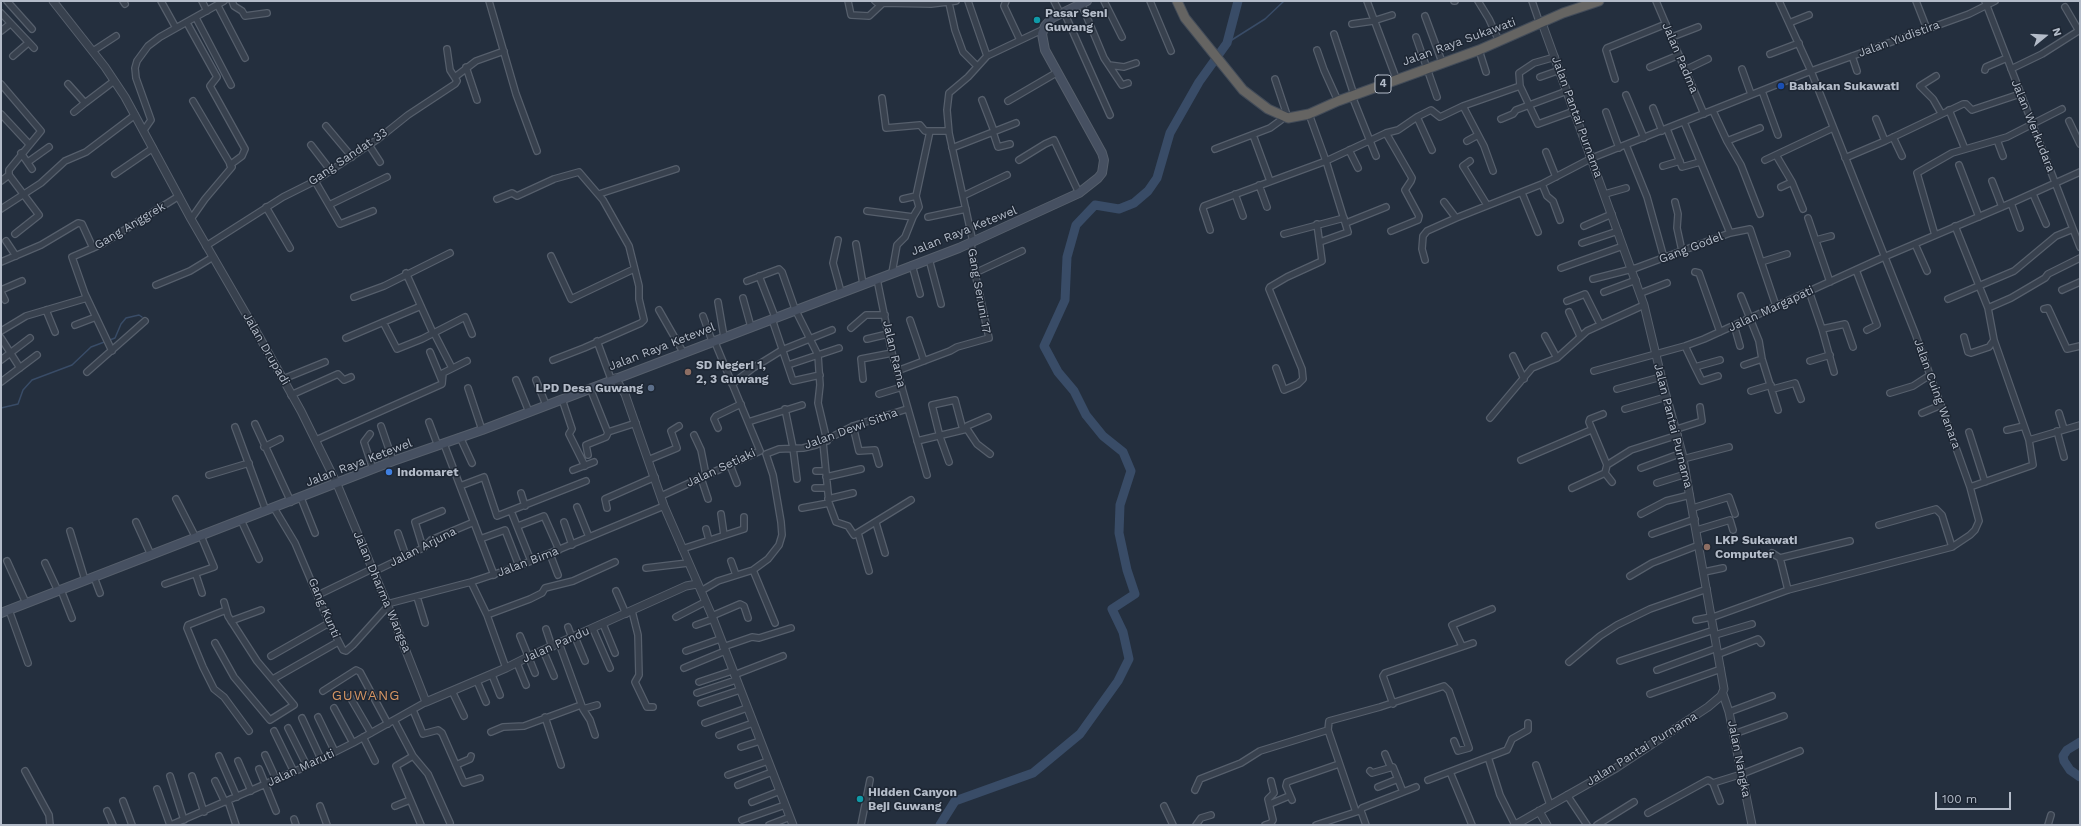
<!DOCTYPE html>
<html>
<head>
<meta charset="utf-8">
<style>
	body { margin:0 }
	#map { position:relative; width:2081px; height:826px; overflow:hidden; background:#242f3e; font-family:"Work Sans",sans-serif }
	canvas { display:block }
	.frame { position:absolute; inset:0; border:2px solid #b4bcc9; pointer-events:none }
	.north { position:absolute; left:2025px; top:16px; width:40px; height:40px; -webkit-text-stroke:3px #1d2633; paint-order:stroke; rotate:72deg; font-size:11px; font-weight:700; line-height:16px; text-align:center; color:#b4bcc9 }
	.north::after { content:''; display:block; margin:auto; width:14px; height:18px; background:#b4bcc9; clip-path:polygon(50% 0,100% 100%,50% 72%,0 100%) }
	.scale { position:absolute; left:1935px; top:792px; width:76px; height:18px; box-sizing:border-box; border:2px solid #b4bcc9; border-top:0; padding-left:5px; font-size:12px; line-height:14px; white-space:nowrap; color:#b4bcc9; -webkit-text-stroke:3px #1d2633; paint-order:stroke }
</style>
</head>
<body>
<div id="map">
<canvas width="2081" height="826"></canvas>
<div class="frame"></div>
<div class="north">N</div>
<div class="scale">100 m</div>
</div>
<script>
const ctx = document.querySelector('canvas').getContext('2d');
ctx.lineJoin = 'round';
function toPath(rows) {
  const path = new Path2D();
  for (const r of rows) {
    path.moveTo(r[0], r[1]);
    for (let i = 2; i < r.length; i += 2) path.lineTo(r[i], r[i + 1]);
  }
  return path;
}
function strokePath(path, color, width, dash) {
  ctx.strokeStyle = color;
  ctx.lineWidth = width;
  ctx.lineCap = dash ? 'butt' : 'round';
  ctx.setLineDash(dash || []);
  ctx.stroke(path);
}
function label(font, color, halo, rows, align = 'center') {
  ctx.font = font + ' "Work Sans",sans-serif';
  ctx.lineWidth = 3;
  ctx.setLineDash([]);
  ctx.textBaseline = 'middle';
  ctx.strokeStyle = halo;
  ctx.fillStyle = color;
  for (const [text, x, y, turn = 0] of rows) {
    ctx.save();
    ctx.translate(x, y);
    ctx.rotate((+turn || 0) * Math.PI / 180);
    ctx.textAlign = isNaN(turn) ? turn : align;
    if (halo) ctx.strokeText(text, 0, 0);
    ctx.fillText(text, 0, 0);
    ctx.restore();
  }
}
const stream = toPath([
	[1227,43,1265,19,1284,1],
	[1,408,18,404,23,390,32,380,72,365,91,347,115,338,121,324,126,318,139,315,142,317]
]);
const river = toPath([
	[2080,742,2067,750,2063,756,2064,761,2070,770,2080,777],
	[940,825,955,801,1033,773,1080,734,1118,681,1129,659,1123,632,1112,609,1135,594,1127,570,1119,533,1120,505,1131,471,1123,452,1103,436,1086,415,1074,391,1058,372,1044,346,1065,300,1067,257,1076,225,1095,205,1119,209,1134,203,1148,191,1157,178,1170,133,1199,82,1227,43,1238,1]
]);
const minor = toPath([
	[7,1,32,29],
	[123,1,125,4],
	[161,1,176,28],
	[202,1,207,11],
	[232,1,234,6,242,11,245,16,267,13],
	[489,1,516,94,537,151],
	[848,1,851,15,869,16,883,3,931,4,956,1],
	[875,1,880,5],
	[968,1,987,56],
	[1006,1,1004,6,1020,40],
	[1054,1,1060,13],
	[1104,1,1122,37],
	[1150,1,1171,51],
	[1367,1,1396,78],
	[1454,1,1455,1],
	[1478,1,1489,19,1499,41],
	[1532,1,1540,24],
	[1656,1,1704,114],
	[1916,1,1927,29],
	[1985,1,2080,247],
	[949,3,955,30,963,52,977,66],
	[1081,3,1104,58,1122,85,1128,83],
	[218,6,245,58],
	[2065,7,2079,31],
	[1064,12,1110,115],
	[1,13,34,48],
	[1425,16,1442,62],
	[196,18,231,85],
	[187,23,217,77,210,86,245,149,242,156,230,165],
	[1789,23,1809,15],
	[1352,24,1373,21,1392,15],
	[1,31,10,24],
	[1334,34,1354,95],
	[1416,37,1437,97],
	[1672,37,1698,27],
	[1317,50,1324,70,1338,101],
	[1479,50,1486,72],
	[93,51,116,36],
	[1770,54,1799,43],
	[13,56,28,43],
	[1852,56,1857,71],
	[1555,57,1534,63,1519,73,1520,86,1538,124,1574,111],
	[1109,65,1124,67,1136,63],
	[466,67,477,100],
	[1650,67,1679,55],
	[1742,69,1751,94],
	[2011,69,2042,54,2080,30],
	[1685,70,1708,59],
	[1985,70,1986,67,2007,58],
	[1936,76,1920,86,1933,99,1941,113],
	[455,77,476,61,504,51],
	[1540,77,1560,70],
	[1275,79,1288,118],
	[1615,79,1606,50,1607,48,1666,24],
	[1,84,41,131,9,170,9,175,39,215,15,234],
	[68,84,85,103,114,81],
	[1762,91,1778,135],
	[1626,95,1644,138],
	[1352,96,1376,156],
	[882,98,886,128,920,125,925,131,948,131],
	[982,100,994,131],
	[1008,101,1056,73],
	[1463,106,1484,146,1493,171],
	[1653,108,1662,131],
	[1949,110,1965,149],
	[1713,111,1727,141,1741,165,1760,214],
	[74,112,85,103],
	[1606,112,1619,148],
	[1,114,29,144],
	[1417,117,1431,110,1440,117,1463,106,1520,86],
	[1501,119,1513,114,1516,110,1567,91],
	[1876,119,1885,141],
	[2069,121,2080,144],
	[1684,122,1730,233],
	[326,126,352,157],
	[1667,129,1682,167,1700,162],
	[144,130,151,120,136,78,135,68,137,61,148,46,160,37,224,1],
	[993,132,998,147,1010,144],
	[1386,133,1412,178,1411,181,1405,190,1419,216,1418,220,1391,231],
	[1253,135,1270,181],
	[1893,137,1902,156],
	[1997,140,2003,156],
	[1467,141,1478,135],
	[1727,141,1760,128],
	[311,145,331,171],
	[369,145,380,162],
	[1626,145,1647,197,1664,258],
	[952,148,1016,123],
	[1215,149,1270,128,1281,120,1282,116],
	[1349,150,1358,168],
	[1546,152,1556,177],
	[21,153,32,169],
	[1776,155,1792,182,1781,187],
	[1845,158,1885,141,1963,104,1966,104,1972,110,2020,94],
	[1019,160,1045,144,1054,140,1079,193],
	[1765,160,1833,128],
	[1470,161,1463,166,1487,205],
	[28,162,49,147],
	[1959,165,1979,217],
	[1663,166,1680,161],
	[115,174,153,148],
	[1,181,9,175],
	[315,181,340,224,373,211],
	[1992,181,2002,207],
	[1792,182,1803,209],
	[1542,184,1547,196,1553,201,1560,220],
	[1259,185,1267,207],
	[1522,193,1538,232],
	[599,194,676,169],
	[1235,194,1243,216],
	[1605,194,1626,188],
	[2033,194,2046,224],
	[963,196,1007,175],
	[497,199,512,193,517,196,554,179,579,172,603,200,629,246,639,286,639,299,644,320,641,323,584,348,553,360],
	[903,199,916,196],
	[1444,202,1456,218],
	[1675,202,1678,214,1677,228,1682,251],
	[2011,203,2020,228],
	[329,205,387,177],
	[266,207,290,248],
	[1,209,41,183,65,161,86,152,135,115],
	[867,211,913,217],
	[928,217,966,209],
	[1808,218,1830,282],
	[191,219,205,199,232,167,193,101],
	[1346,223,1386,207],
	[1584,226,1612,214],
	[1955,226,1988,308,1994,340,1989,347,1971,353,1968,352,1964,337],
	[1210,230,1203,209,1204,206,1326,161,1309,114],
	[1284,234,1344,218],
	[1935,235,1917,173,1952,153,2007,137,2062,109],
	[838,240,833,263,841,292],
	[1816,240,1831,236],
	[6,241,16,256],
	[973,242,949,133,947,110,949,93,968,77,987,56,1044,29],
	[1320,242,1348,232,1326,161,1386,133,1398,130,1417,117,1432,150],
	[1582,243,1618,231],
	[856,244,863,284],
	[1915,244,1927,271],
	[206,246,283,197,315,181,378,139,408,115,455,84,457,81,450,70,447,49],
	[551,256,571,299,634,269],
	[929,259,941,304],
	[1425,260,1422,249,1423,236,1427,231,1456,218,1542,184,1592,158,1811,71,1969,14,1995,1],
	[1,262,41,245,78,223,82,224,93,248],
	[1761,262,1787,254],
	[912,265,920,294],
	[1561,268,1623,246],
	[1856,270,1877,325,1867,330],
	[1695,272,1699,273,1720,332],
	[406,273,433,333],
	[892,273,897,245,905,237,913,217,919,207,916,196,930,131],
	[975,273,1022,251],
	[759,276,775,317],
	[877,279,892,353,927,475],
	[1593,279,1636,268,1730,233,1750,229,1776,306],
	[747,281,779,269,782,272,795,309,818,355,820,385,818,403,827,441],
	[156,285,190,271,213,257],
	[1,290,22,281],
	[2062,290,2080,282],
	[1809,291,1822,329,1834,372],
	[1,292,5,300],
	[1604,292,1636,280],
	[1641,293,1667,283],
	[1741,296,1759,341,1762,359,1778,410],
	[354,297,384,286,450,253],
	[743,298,751,327],
	[1948,299,2014,271,2056,236,2073,229],
	[1567,301,1585,294,1600,324],
	[718,302,724,337],
	[1988,308,2011,298,2045,278,2048,274,2080,258],
	[2044,309,2048,308,2067,349,2080,346],
	[46,310,55,332],
	[659,310,683,352],
	[1569,312,1580,336],
	[703,316,712,341],
	[772,319,793,381,820,375],
	[910,320,924,361],
	[383,322,397,349,422,339,465,317,472,334],
	[75,325,96,317],
	[1734,325,1740,346],
	[851,328,866,315,885,315],
	[1822,329,1845,324,1853,347],
	[1,331,26,316,87,298],
	[434,333,452,368],
	[1545,336,1557,358,1587,331,1644,305],
	[1,338,20,368],
	[346,338,421,306],
	[867,339,888,334],
	[714,340,760,451],
	[597,341,611,379],
	[1685,346,1695,367,1720,360],
	[112,351,85,294,72,257,102,244,179,196],
	[430,352,442,381],
	[1513,356,1524,379],
	[1,360,30,338],
	[1810,361,1830,355],
	[788,365,839,348],
	[1744,365,1762,359],
	[1695,367,1702,381,1718,376],
	[1276,368,1284,390,1298,384,1303,379,1302,369,1269,289,1270,287,1287,277,1322,261,1317,224],
	[897,371,950,351,957,347,989,338,975,273,971,243],
	[1594,371,1685,346,1704,339,1884,257,2011,203,2080,172],
	[87,372,145,321],
	[283,379,325,362],
	[863,379,861,359,892,353],
	[516,380,529,412],
	[536,380,546,405],
	[1,382,37,355],
	[732,384,753,368,782,350,832,330],
	[468,388,482,430],
	[1617,389,1661,377],
	[1773,389,1795,383,1801,399],
	[1751,391,1771,385],
	[1890,393,1913,386,1930,375],
	[879,394,902,387],
	[291,395,338,374,344,380,351,377],
	[562,399,572,429,569,434,585,466],
	[785,409,793,448,797,479],
	[1625,409,1666,397],
	[1922,413,1941,405],
	[2059,413,2064,429],
	[1603,414,1590,419,1589,422,1607,465],
	[1490,418,1532,368,1557,358],
	[429,422,438,446],
	[748,422,802,405],
	[255,424,291,502],
	[381,426,393,461],
	[853,426,859,451,875,450,879,464],
	[235,427,266,511],
	[718,428,714,419,716,416,741,404],
	[966,429,967,426,988,417],
	[1677,429,1702,421,1700,407],
	[2007,430,2024,426],
	[2057,431,2064,457],
	[608,432,636,423],
	[1969,432,1985,482],
	[370,434,364,442,373,469],
	[694,435,701,450,706,475],
	[460,437,472,463],
	[316,440,442,384,443,373,467,361],
	[2029,440,2080,425],
	[917,441,967,429,977,444,990,454],
	[823,442,829,503,836,522,848,526,854,535,911,500],
	[444,444,494,575],
	[264,447,280,439],
	[766,454,779,449,803,448,816,445,853,426,907,409],
	[588,455,586,445,606,437,608,433,590,388],
	[1683,459,1729,447],
	[648,460,677,448,671,431,679,426],
	[1521,460,1591,430],
	[949,462,940,437,932,405,955,400,963,430],
	[730,465,737,483],
	[1641,468,1682,453],
	[573,470,594,462],
	[816,471,825,471],
	[1605,473,1612,482],
	[209,475,249,463],
	[826,477,861,469],
	[701,478,708,499],
	[1657,483,1686,474],
	[460,486,484,477,497,516,586,481],
	[1970,487,2033,465,2029,440,1994,340],
	[815,488,827,488],
	[1572,488,1605,473,1607,465,1631,450,1678,435],
	[521,493,525,506],
	[661,496,760,451],
	[301,498,315,533],
	[176,499,196,538],
	[828,499,853,493],
	[577,507,589,537],
	[274,508,295,543,329,623,343,650,346,651,353,645,388,606],
	[607,508,605,499,655,477],
	[802,508,829,503],
	[1693,508,1729,497,1735,514],
	[511,511,531,561],
	[721,514,724,535],
	[1641,514,1666,501,1690,495],
	[241,520,259,559],
	[136,522,151,555],
	[564,522,572,545],
	[876,523,885,553],
	[1879,525,1936,509,1942,515,1952,547],
	[518,526,544,516,559,550],
	[706,529,709,540],
	[1697,530,1730,520,1733,530],
	[70,531,85,580],
	[398,533,406,556],
	[858,533,869,571],
	[1652,534,1695,519],
	[480,539,505,530,519,566],
	[423,548,415,522,442,511],
	[682,549,744,529,744,517],
	[1772,553,1780,558],
	[550,554,558,575],
	[7,561,26,603],
	[731,561,736,575],
	[45,563,58,591],
	[646,568,688,563],
	[753,570,775,623],
	[373,572,423,548,431,540,474,522],
	[1704,572,1723,568],
	[196,575,202,593],
	[1630,576,1652,563,1699,545],
	[94,577,100,593],
	[471,582,487,615,506,668],
	[165,584,214,567,201,536],
	[61,590,72,618],
	[1788,590,1780,558,1850,541],
	[616,591,626,614],
	[701,591,718,581,753,570,768,559,779,545,782,535,781,522,773,475,766,454],
	[318,595,372,569],
	[417,597,425,623],
	[387,604,471,582,519,566,664,506],
	[9,610,28,663],
	[226,610,188,625,187,628,203,667,214,689,224,697,249,731],
	[632,611,638,635,639,675,635,682,647,707,653,707],
	[487,615,530,599,542,593,545,588,573,581,615,562],
	[712,616,740,604,744,606,748,618],
	[676,617,705,602],
	[1696,620,1716,616,1788,590,1952,547,1970,535,1975,530,1979,521,1970,487,1915,333,1811,71,1779,1],
	[231,621,261,610],
	[603,624,615,653],
	[696,625,713,619],
	[568,627,571,635],
	[546,629,552,647],
	[593,629,610,668],
	[1715,635,1752,624],
	[520,636,535,673],
	[575,637,585,661],
	[215,643,234,677,270,720,294,705,257,661,228,616,224,602],
	[559,643,583,709,590,720,595,735],
	[1462,646,1452,625,1492,609],
	[723,647,752,637,759,638,791,628],
	[543,650,554,676],
	[686,651,720,639],
	[1719,654,1758,639,1761,643],
	[271,656,329,623],
	[1620,661,1714,630],
	[1569,662,1600,636,1617,625,1650,609,1707,589],
	[517,663,526,685],
	[684,668,725,651],
	[1657,670,1717,648],
	[492,675,500,695],
	[734,675,783,656],
	[273,679,338,642],
	[477,681,486,702],
	[699,682,732,671],
	[323,691,356,670,360,672,388,724],
	[452,691,464,716],
	[697,693,736,680],
	[1650,694,1721,669],
	[350,697,371,733],
	[701,703,740,690],
	[1393,704,1383,676,1385,673,1473,643],
	[334,708,353,743],
	[583,709,597,705],
	[413,710,423,734,438,730,442,733,464,783,480,778],
	[1729,712,1772,696],
	[318,717,335,752],
	[545,717,561,765],
	[302,718,321,759],
	[394,720,413,756,428,774,450,823],
	[705,723,747,708],
	[288,728,307,766],
	[274,731,294,772],
	[491,732,503,727,524,726,581,705],
	[1734,734,1784,716],
	[719,735,753,723],
	[363,737,375,761],
	[741,747,760,741],
	[1385,754,1390,766],
	[265,755,276,779],
	[219,756,237,797],
	[413,756,396,766,421,825],
	[1488,757,1500,795,1515,825],
	[238,761,251,791],
	[456,765,470,759,471,756],
	[1536,765,1550,805],
	[259,769,276,811],
	[25,771,49,815,50,825],
	[1370,771,1372,773,1393,767,1403,792],
	[1450,772,1472,825],
	[728,775,768,761],
	[170,776,184,820],
	[192,776,204,812],
	[1428,780,1507,750,1512,739,1528,730,1528,723],
	[215,781,225,802],
	[1713,783,1720,801],
	[738,785,772,772],
	[1378,787,1398,779],
	[157,789,170,825],
	[1195,790,1200,779,1241,763,1260,751,1328,730],
	[1567,795,1587,825],
	[1292,800,1286,786,1287,782,1339,764],
	[123,801,132,825],
	[228,801,236,825],
	[752,802,780,791],
	[1270,804,1289,796],
	[320,806,327,825],
	[395,806,410,800],
	[1164,806,1173,825],
	[107,811,113,825],
	[1356,812,1328,730,1329,721,1380,707,1444,686,1449,691,1469,748,1458,751,1454,741],
	[1648,813,1708,780,1713,783,1742,774,1800,751],
	[294,819,296,825],
	[742,820,785,805],
	[171,825,307,766,353,743,426,702],
	[769,825,790,817],
	[861,825,870,780],
	[1196,825,1201,818,1211,815],
	[1265,825,1271,823,1273,820,1268,799,1274,793,1271,781],
	[1316,825,1359,811],
	[1366,825,1361,811,1362,808,1416,787],
	[1597,825,1634,802],
	[2048,825,2051,815]
]);
const tertiary = toPath([
	[53,1,105,67,125,97,191,219,260,338,301,411,337,484,395,623,426,702,506,668,528,657,686,586,697,584],
	[615,378,625,394,664,506,712,616,793,825],
	[1723,694,1729,712,1752,825],
	[1539,811,1547,825],
	[1515,825,1616,768,1708,707,1721,696,1724,689,1682,453,1664,388,1644,305,1542,23]
]);
const secondary = toPath([
	[1,613,393,461,482,430,959,248,1079,193,1098,178,1102,173,1104,160,1102,153,1045,50,1042,34,1045,26,1052,18,1087,1]
]);
const trunk = toPath([
	[1177,1,1185,18,1243,90,1268,109,1288,118,1309,114,1338,101,1479,50,1563,13,1599,1]
]);
const markers = [
	[1037,20,4,"#0f9aa8"],
	[1781,86,4,"#1a4fb4"],
	[688,372,4,"#8d6e63"],
	[651,388,4,"#5c6f8a"],
	[389,472,4,"#3f7fe0"],
	[1707,547,4,"#8d6e63"],
	[860,799,4,"#0f9aa8"]
];
const shields = [
	[1383,84,16]
];
const shieldNames = [
	["4",1383,84]
];
const poiNames = [
	["Pasar Seni",1045,13],
	["Guwang",1045,27],
	["Babakan Sukawati",1789,86],
	["SD Negeri 1,",696,365],
	["2, 3 Guwang",696,379],
	["LPD Desa Guwang",643,388,"right"],
	["Indomaret",397,472],
	["LKP Sukawati",1715,540],
	["Computer",1715,554],
	["Hidden Canyon",868,792],
	["Beji Guwang",868,806]
];
const streetNames = [
	["Jalan Yudistira",1899,39,-20],
	["Jalan Raya Sukawati",1459,42,-20],
	["Jalan Padma",1680,58,67],
	["Jalan Pantai Purnama",1577,117,70],
	["Jalan Werkudara",2033,126,68],
	["Gang Sandat 33",348,157,-34],
	["Gang Anggrek",130,226,-31],
	["Jalan Raya Ketewel",964,231,-22],
	["Gang Godel",1691,248,-21],
	["Gang Seruni 17",979,291,80],
	["Jalan Margapati",1771,309,-25],
	["Jalan Raya Ketewel",662,347,-21],
	["Jalan Drupadi",266,349,60],
	["Jalan Rama",894,354,77],
	["Jalan Cuing Wanara",1937,394,70],
	["Jalan Pantai Purnama",1673,426,76],
	["Jalan Dewi Sitha",851,429,-20],
	["Jalan Raya Ketewel",359,463,-21],
	["Jalan Setiaki",721,468,-25],
	["Jalan Arjuna",423,547,-27],
	["Jalan Bima",528,562,-21],
	["Jalan Dharma Wangsa",382,592,67],
	["Gang Kunti",324,608,67],
	["Jalan Pandu",556,645,-24],
	["Jalan Pantai Purnama",1642,749,-32],
	["Jalan Nangka",1739,759,79],
	["Jalan Maruti",301,768,-25]
];
const quarterNames = [
	["GUWANG",366,696]
];
strokePath(stream, '#394c67', 1.5);
strokePath(river, '#394c67', 9);
strokePath(minor, '#565f6c', 8);
strokePath(tertiary, '#565f6c', 9);
strokePath(secondary, '#565f6c', 10);
strokePath(trunk, '#434c59', 11);
strokePath(minor, '#38414e', 5.5);
strokePath(tertiary, '#38414e', 7);
strokePath(secondary, '#465061', 8);
strokePath(trunk, '#656462', 9);
for (const [x, y, r, color] of markers) {
  const dot = new Path2D();
  dot.arc(x, y, r, 0, 2 * Math.PI);
  ctx.fillStyle = color;
  ctx.fill(dot);
  strokePath(dot, '#1d2633', 1.5);
}
for (const [x, y, w] of shields) {
  const box = new Path2D();
  box.roundRect(x - w / 2, y - 9, w, 18, 3);
  ctx.fillStyle = '#1d2633';
  ctx.fill(box);
  strokePath(box, '#b4bcc9', 1);
}
label('bold 11px', '#b4bcc9', null, shieldNames);
label('bold 12px', '#b4bcc9', '#1d2633', poiNames, 'left');
label('12px', '#b4bcc9', '#1d2633', streetNames);
ctx.letterSpacing = '1px';
label('14px', '#d59563', '#1d2633', quarterNames);
ctx.letterSpacing = '0px';
</script>
</body>
</html>
